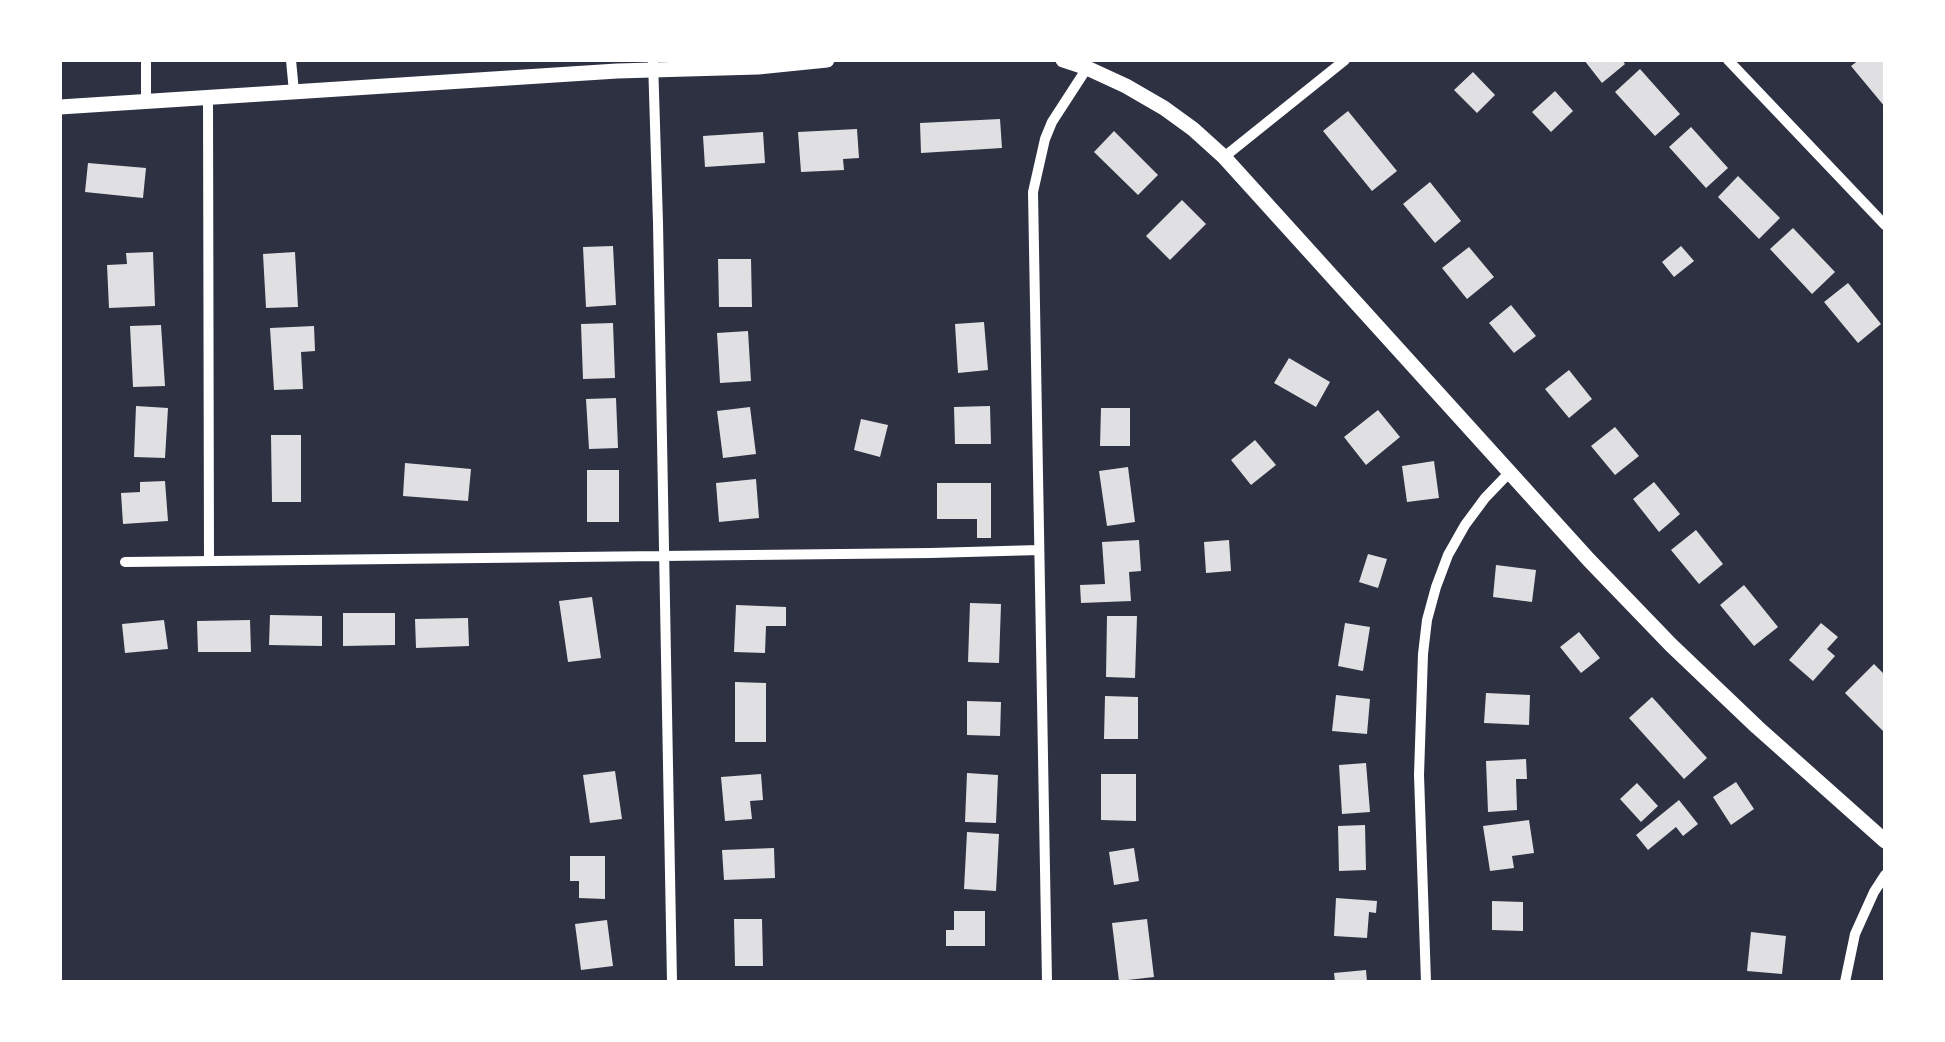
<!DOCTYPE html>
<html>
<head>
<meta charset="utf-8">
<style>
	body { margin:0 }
	#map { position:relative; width:1945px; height:1042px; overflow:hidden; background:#2d3142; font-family:"DM Sans",sans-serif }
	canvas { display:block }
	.frame { position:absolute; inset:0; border:62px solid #fff; pointer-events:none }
</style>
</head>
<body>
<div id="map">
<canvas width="1945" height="1042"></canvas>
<div class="frame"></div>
</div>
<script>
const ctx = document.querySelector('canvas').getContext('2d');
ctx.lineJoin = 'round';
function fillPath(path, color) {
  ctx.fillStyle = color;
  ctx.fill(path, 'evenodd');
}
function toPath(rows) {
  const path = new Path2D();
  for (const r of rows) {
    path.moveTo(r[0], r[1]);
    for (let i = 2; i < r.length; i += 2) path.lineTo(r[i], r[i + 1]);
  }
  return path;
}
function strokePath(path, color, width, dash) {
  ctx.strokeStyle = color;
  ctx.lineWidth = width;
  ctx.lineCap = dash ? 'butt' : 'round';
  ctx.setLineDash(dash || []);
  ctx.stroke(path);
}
const building = toPath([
	[1584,60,1622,60,1625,64,1602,83],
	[1859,60,1885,60,1885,107,1851,66],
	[1640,69,1680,114,1655,136,1615,92],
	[1473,72,1495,95,1477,113,1454,90],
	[1555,91,1573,111,1551,132,1532,112],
	[1348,111,1397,171,1372,191,1323,131],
	[1000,119,1002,148,921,153,920,123],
	[1691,127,1728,168,1706,188,1669,147],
	[857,129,859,158,843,159,844,170,801,172,798,132],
	[1114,131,1158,175,1138,195,1094,152],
	[763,132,765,163,705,167,703,136],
	[88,163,146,168,143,198,85,192],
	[1738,176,1780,218,1759,239,1718,197],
	[1430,182,1461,221,1435,243,1403,204],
	[1182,200,1206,224,1170,260,1146,236],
	[1793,228,1835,272,1812,294,1770,249],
	[613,246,616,305,586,307,583,247],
	[1681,246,1694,261,1674,277,1662,262],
	[1469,247,1494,277,1467,299,1442,268],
	[153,252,155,306,109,308,107,265,127,264,126,253],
	[295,252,298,307,266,308,263,254],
	[718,259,751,259,752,307,719,307],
	[1848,283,1881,324,1858,343,1824,302],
	[1511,305,1536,336,1514,353,1489,323],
	[984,322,988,370,958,373,955,324],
	[613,323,615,378,583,379,581,324],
	[161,325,165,386,133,387,130,326],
	[314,326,315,351,301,352,303,389,274,390,270,328],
	[748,331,751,381,720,383,717,333],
	[1289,358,1330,382,1316,407,1274,383],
	[1569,370,1592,399,1569,418,1545,389],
	[616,398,618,448,589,449,586,399],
	[136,406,168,408,165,458,134,457],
	[990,406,991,444,955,444,954,407],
	[750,407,756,454,723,458,717,411],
	[1101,408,1130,408,1130,446,1100,446],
	[1378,410,1400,437,1366,465,1344,437],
	[861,419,888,425,880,457,854,450],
	[1615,427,1639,456,1615,475,1591,446],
	[271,435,301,435,301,502,272,502],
	[1255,440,1276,465,1251,485,1231,460],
	[1434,461,1439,498,1407,502,1402,466],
	[405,463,471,469,468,501,403,496],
	[1128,467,1135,522,1107,526,1099,471],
	[587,470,619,470,619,522,587,522],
	[756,479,759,518,719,522,716,483],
	[165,481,168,521,123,524,121,493,140,492,140,482],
	[1654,482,1680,514,1659,532,1633,499],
	[937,483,991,483,991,538,977,538,977,519,937,519],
	[1696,530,1723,564,1699,584,1671,550],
	[1139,540,1141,571,1129,572,1131,601,1081,603,1080,585,1105,584,1102,542],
	[1229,540,1231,571,1206,573,1204,542],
	[1368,554,1387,559,1378,588,1359,582],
	[1496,565,1536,570,1532,602,1493,597],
	[1744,585,1778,627,1754,646,1720,605],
	[592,597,601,658,568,662,559,601],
	[970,603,1001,604,999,663,968,662],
	[736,605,786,607,786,626,766,626,765,653,734,652],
	[343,613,395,613,395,645,343,646],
	[270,615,322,616,322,646,269,645],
	[1107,616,1137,616,1135,678,1106,677],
	[468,618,469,646,416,648,415,619],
	[164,620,168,649,125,653,122,624],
	[250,620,251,652,198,652,197,621],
	[1345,623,1370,627,1363,671,1338,666],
	[1821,623,1838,637,1827,649,1835,656,1813,681,1789,660],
	[1579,632,1600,658,1581,673,1560,647],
	[1874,664,1885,675,1885,733,1845,693],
	[735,682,766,683,766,742,735,742],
	[1486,693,1530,695,1529,725,1484,723],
	[1336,695,1370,699,1367,734,1332,731],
	[1105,696,1138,697,1138,739,1104,739],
	[1652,697,1707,758,1684,779,1629,718],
	[967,701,1001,702,1000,736,967,735],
	[1526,759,1527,779,1516,779,1517,810,1488,812,1486,761],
	[1366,763,1370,812,1342,814,1339,765],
	[615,771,622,819,590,823,583,775],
	[967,773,998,775,996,823,965,822],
	[761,774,763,800,750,801,752,819,725,821,721,777],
	[1101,774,1136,774,1136,821,1101,820],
	[1736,782,1754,809,1731,825,1713,797],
	[1637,783,1658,806,1641,822,1620,799],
	[1679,800,1698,824,1683,836,1676,827,1648,850,1636,835],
	[1529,820,1534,853,1512,856,1514,868,1490,871,1483,826],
	[1365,825,1366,870,1339,871,1338,826],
	[967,832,999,834,996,891,964,889],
	[774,848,775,878,724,880,722,850],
	[1134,848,1139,881,1114,885,1109,852],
	[570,856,605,856,605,899,579,898,579,881,570,881],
	[1336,898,1377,901,1376,913,1369,912,1367,938,1334,936],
	[1492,901,1523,902,1523,931,1492,930],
	[954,911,985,911,985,946,946,946,946,930,954,930],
	[734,919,762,919,763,966,735,966],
	[1147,919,1154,977,1119,981,1112,923],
	[607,920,613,966,581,970,575,924],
	[1751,932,1786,936,1782,974,1747,971],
	[1366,970,1367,982,1335,982,1334,973]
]);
const minor = toPath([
	[291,60,294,92],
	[653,60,658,223,672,982],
	[1728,60,1885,225],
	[208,97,209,561],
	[146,101,146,60],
	[1224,157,1345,60],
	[125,562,931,553,1039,550],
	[1047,982,1033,192,1045,139,1052,122,1087,68],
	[1426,982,1419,775,1423,654,1427,620,1436,587,1448,555,1465,525,1485,498,1509,473],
	[1845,982,1855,934,1874,892,1885,875]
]);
const secondary = toPath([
	[1063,60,1087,68,1126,86,1164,108,1193,129,1224,157,1589,560,1671,645,1757,727,1885,841],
	[60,107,617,71,758,67,827,60]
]);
fillPath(building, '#e0e0e3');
strokePath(minor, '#fff', 10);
strokePath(secondary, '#fff', 15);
</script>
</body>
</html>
